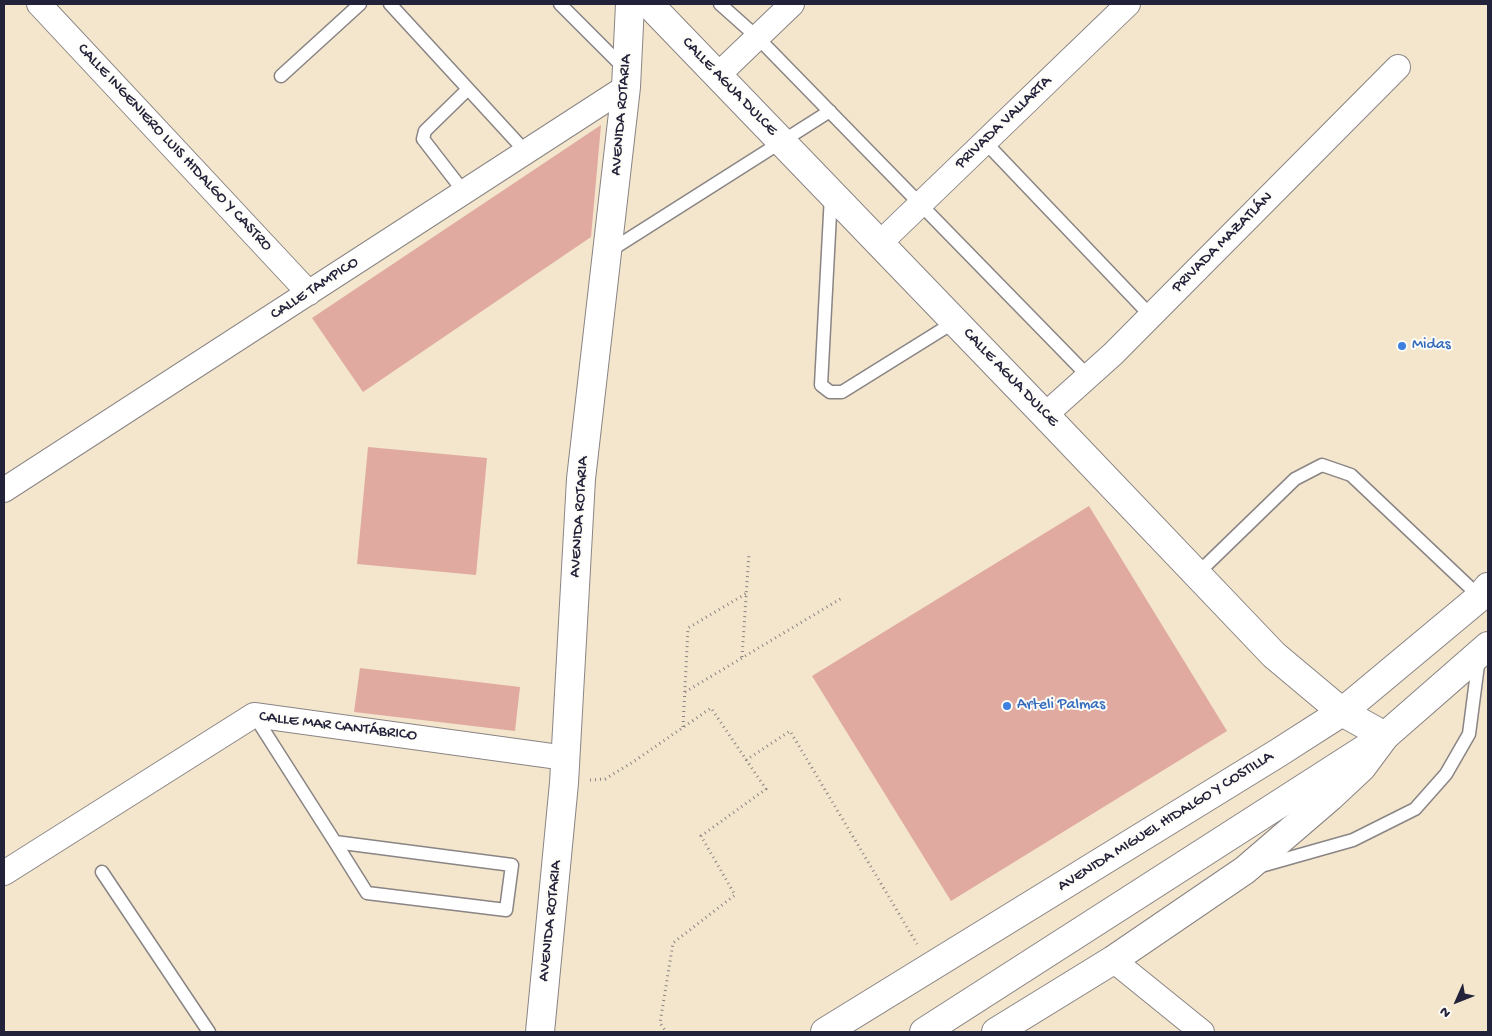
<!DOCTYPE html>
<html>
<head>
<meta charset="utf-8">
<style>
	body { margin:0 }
	#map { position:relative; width:1492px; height:1036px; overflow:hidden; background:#f3e6cc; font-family:"Gochi Hand",sans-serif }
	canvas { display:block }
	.frame { position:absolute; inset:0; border:5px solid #22223b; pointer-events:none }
	.north { position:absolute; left:1432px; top:976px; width:50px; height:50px; -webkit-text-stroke:4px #fdfcf7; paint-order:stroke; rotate:226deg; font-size:14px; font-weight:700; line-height:20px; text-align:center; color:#22223b }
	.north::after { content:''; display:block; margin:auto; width:18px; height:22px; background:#22223b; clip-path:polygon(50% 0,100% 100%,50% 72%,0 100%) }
</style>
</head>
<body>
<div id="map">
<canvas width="1492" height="1036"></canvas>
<div class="frame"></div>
<div class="north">N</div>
</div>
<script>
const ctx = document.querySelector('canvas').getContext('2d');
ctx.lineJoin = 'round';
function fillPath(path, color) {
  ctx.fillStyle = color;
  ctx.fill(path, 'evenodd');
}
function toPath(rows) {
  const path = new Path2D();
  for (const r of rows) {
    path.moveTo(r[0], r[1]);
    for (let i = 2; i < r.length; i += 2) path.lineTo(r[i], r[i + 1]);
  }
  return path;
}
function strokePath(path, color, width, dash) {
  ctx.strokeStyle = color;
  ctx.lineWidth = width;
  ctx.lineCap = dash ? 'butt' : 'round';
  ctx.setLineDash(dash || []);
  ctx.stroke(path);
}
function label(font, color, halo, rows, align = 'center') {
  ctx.font = font + ' "Gochi Hand",sans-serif';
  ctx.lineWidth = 4;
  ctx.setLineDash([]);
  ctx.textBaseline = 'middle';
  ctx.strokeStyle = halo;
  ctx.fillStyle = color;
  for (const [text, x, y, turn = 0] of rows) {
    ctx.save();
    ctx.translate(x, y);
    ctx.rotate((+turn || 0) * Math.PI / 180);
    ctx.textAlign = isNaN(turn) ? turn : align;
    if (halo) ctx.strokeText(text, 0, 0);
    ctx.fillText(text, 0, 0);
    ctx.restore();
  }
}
const building = toPath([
	[601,125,591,237,363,392,312,318],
	[368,447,487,458,476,575,357,564],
	[1089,506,1227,731,951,901,812,676],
	[360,668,520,687,515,731,354,712]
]);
const path = toPath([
	[742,657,749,553],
	[685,692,842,598],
	[683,727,688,628,747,593],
	[746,760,790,731,917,944],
	[590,780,605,779,633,762,711,708,766,789,701,836,735,895,673,943,660,1023,666,1032]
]);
const lane = toPath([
	[390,4,526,152],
	[560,4,625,69],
	[720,4,757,37,1088,376],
	[281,76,360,4],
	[985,142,1151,316],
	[464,192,423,139,425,131,468,89],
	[831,195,821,385,830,392,842,392,956,321],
	[608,252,830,111],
	[1197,574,1295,479,1322,465,1351,475,1480,597],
	[254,715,335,842,367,893,506,910,512,865,335,842],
	[1261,866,1353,840,1415,809,1446,774,1469,734,1479,657],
	[102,872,209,1032]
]);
const street = toPath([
	[39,4,309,293],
	[718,75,792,4],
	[880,243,1128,4],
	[1045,415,1113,354,1398,67],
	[4,490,626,87],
	[4,873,254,715,566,758],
	[1113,960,1202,1032]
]);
const secondary = toPath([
	[649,4,1045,415,1274,655,1342,712,1385,736,1362,767,1330,797,1245,870,1113,960,996,1032],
	[540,1032,564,783,581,479,626,87,630,4]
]);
const primary = toPath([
	[825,1032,1278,753,1342,712,1480,597,1488,587],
	[924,1032,1385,736,1488,646]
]);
const markers = [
	[1402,346,5,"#3f7fe0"],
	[1007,706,5,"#3f7fe0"]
];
const streetNames = [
	["CALLE AGUA DULCE",729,87,46],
	["AVENIDA ROTARIA",622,115,-85],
	["PRIVADA VALLARTA",1004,123,-44],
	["CALLE INGENIERO LUIS HIDALGO Y CASTRO",174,148,47],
	["PRIVADA MAZATLÁN",1223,243,-45],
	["CALLE TAMPICO",315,289,-33],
	["CALLE AGUA DULCE",1010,378,46],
	["AVENIDA ROTARIA",580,517,-86],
	["CALLE MAR CANTÁBRICO",338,727,7],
	["AVENIDA MIGUEL HIDALGO Y COSTILLA",1166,822,-32],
	["AVENIDA ROTARIA",551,921,-84]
];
const shopNames = [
	["Midas",1412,346],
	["Arteli Palmas",1017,706]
];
fillPath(building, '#e1aaa0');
strokePath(lane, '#8a8484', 15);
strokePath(street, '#8a8484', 26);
strokePath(secondary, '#8a8484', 30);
strokePath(primary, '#8a8484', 30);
strokePath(path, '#8a8484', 3, [1, 4]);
strokePath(lane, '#fff', 12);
strokePath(street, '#fff', 24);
strokePath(secondary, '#fff', 28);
strokePath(primary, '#fff', 28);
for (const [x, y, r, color] of markers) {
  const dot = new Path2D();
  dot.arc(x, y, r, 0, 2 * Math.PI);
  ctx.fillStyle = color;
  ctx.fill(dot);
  strokePath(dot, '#fdfcf7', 2);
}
label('16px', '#22223b', '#fdfcf7', streetNames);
label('16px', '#366cbe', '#fdfcf7', shopNames, 'left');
</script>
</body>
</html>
